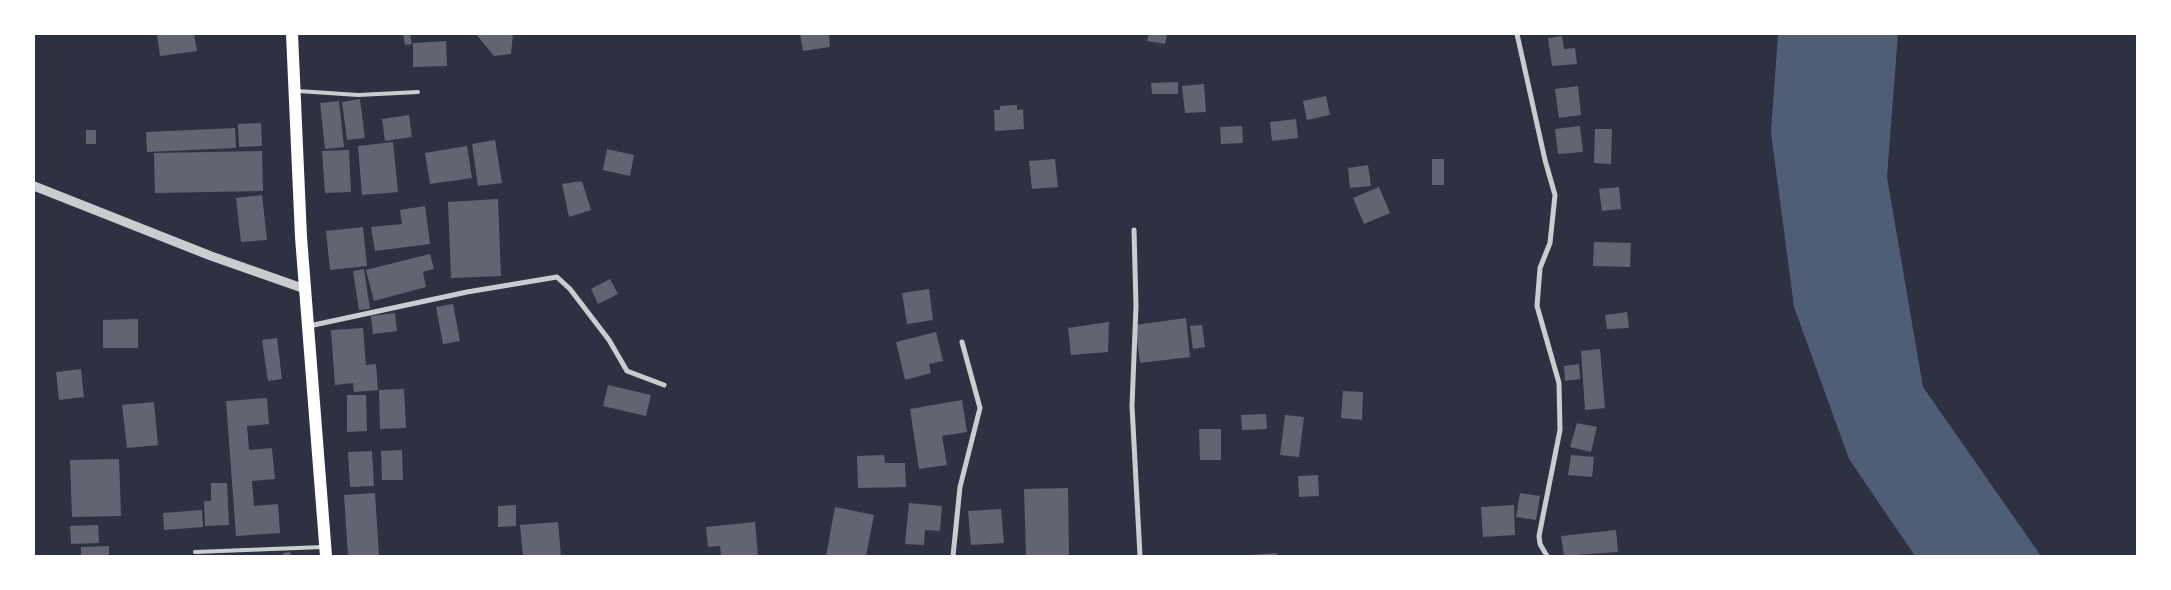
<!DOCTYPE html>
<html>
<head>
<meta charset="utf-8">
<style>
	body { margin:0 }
	#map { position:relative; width:2171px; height:590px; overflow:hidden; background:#2d3142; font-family:"Roboto Condensed",sans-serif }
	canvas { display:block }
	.frame { position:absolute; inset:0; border:35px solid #fff; pointer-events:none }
</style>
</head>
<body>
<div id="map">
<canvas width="2171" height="590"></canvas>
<div class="frame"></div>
</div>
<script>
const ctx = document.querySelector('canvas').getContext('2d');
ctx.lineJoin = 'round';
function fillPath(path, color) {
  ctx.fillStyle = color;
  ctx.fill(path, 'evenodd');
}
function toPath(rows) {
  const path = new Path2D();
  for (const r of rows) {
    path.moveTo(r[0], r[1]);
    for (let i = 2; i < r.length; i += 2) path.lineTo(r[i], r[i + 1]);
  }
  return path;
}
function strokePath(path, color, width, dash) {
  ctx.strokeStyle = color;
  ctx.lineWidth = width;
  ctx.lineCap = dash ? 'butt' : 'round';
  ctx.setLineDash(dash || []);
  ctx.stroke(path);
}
const water = toPath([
	[1778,34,1898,34,1887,177,1923,387,2041,556,1915,556,1849,459,1794,307,1771,133]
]);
const building = toPath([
	[157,34,194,34,197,51,160,56],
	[403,34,410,34,412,44,405,45],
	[476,34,513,34,511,54,494,56],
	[800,34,829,34,830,47,803,51],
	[1149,34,1167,34,1165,44,1147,41],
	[1562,36,1564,49,1575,48,1577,64,1552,66,1548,38],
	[446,41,447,66,413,67,413,43],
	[1178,82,1178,94,1152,94,1151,83],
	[1204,84,1206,112,1185,113,1182,86],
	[1578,86,1581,115,1559,118,1555,89],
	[1326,96,1330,115,1307,120,1303,101],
	[360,99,365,138,347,140,342,102],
	[339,101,344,147,325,149,320,103],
	[1017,105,1017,110,1023,109,1024,129,995,131,994,110,1000,110,1000,106],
	[409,115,412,137,385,141,382,119],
	[1296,119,1298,138,1272,141,1270,122],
	[261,123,262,146,239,147,238,124],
	[1242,126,1243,143,1221,144,1220,127],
	[1580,126,1583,152,1558,154,1555,129],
	[235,128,236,148,147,152,146,132],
	[1595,129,1612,129,1611,164,1594,163],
	[86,130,96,130,96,144,86,144],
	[495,140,502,183,478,186,472,144],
	[393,142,398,192,362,195,358,146],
	[467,146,472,178,430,184,425,153],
	[607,149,634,155,630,176,603,170],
	[349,150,351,192,325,193,322,151],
	[262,151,263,191,155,193,154,153],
	[1055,159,1058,187,1032,189,1029,161],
	[1432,159,1444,159,1444,185,1432,185],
	[1368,165,1371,186,1350,188,1348,168],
	[582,181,591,210,569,217,562,184],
	[1379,187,1390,213,1364,224,1353,198],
	[1619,187,1621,209,1602,211,1599,189],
	[262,195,267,240,241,242,236,198],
	[498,199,501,276,451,278,448,202],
	[425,206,430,244,375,251,371,227,402,224,400,210],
	[363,227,367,266,330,270,326,231],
	[1594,242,1631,243,1630,267,1593,266],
	[430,254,434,269,423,272,426,287,374,301,366,270],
	[364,269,370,309,359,310,353,271],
	[610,279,618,294,598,304,591,289],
	[929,289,933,320,907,324,902,293],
	[453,304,460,341,443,344,436,307],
	[1627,312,1629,328,1607,329,1605,315],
	[395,313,397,331,373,334,371,316],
	[1186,318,1190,357,1140,363,1135,325],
	[138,319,138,348,103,348,103,320],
	[1109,322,1108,352,1071,355,1068,328],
	[1202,325,1205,347,1193,349,1190,326],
	[363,328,366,365,376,364,378,390,354,392,353,383,335,385,331,330],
	[936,332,943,361,929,364,931,373,905,380,896,342],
	[277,338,282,379,268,381,262,340],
	[1600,349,1605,408,1585,410,1581,351],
	[1579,364,1580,379,1565,381,1564,366],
	[81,369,84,397,59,400,56,372],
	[608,385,651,395,646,416,603,406],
	[404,389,406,428,380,429,379,390],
	[1343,391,1363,392,1362,420,1341,418],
	[347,395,366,395,367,431,347,432],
	[267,398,269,424,247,426,249,450,272,448,275,479,252,481,254,506,278,504,280,533,236,536,226,401],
	[962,400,967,432,942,436,947,465,919,469,910,409],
	[154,402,158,445,127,448,122,405],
	[1266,414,1267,429,1242,430,1241,415],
	[1285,415,1304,417,1299,457,1280,455],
	[1577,423,1597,427,1591,452,1570,447],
	[1199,429,1221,429,1221,460,1200,460],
	[402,450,403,480,382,480,381,451],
	[372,451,374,486,350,487,348,452],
	[884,455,885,463,905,463,906,487,858,488,857,456],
	[1571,455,1594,457,1592,477,1568,475],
	[119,459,121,516,72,517,70,460],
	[1318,475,1319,496,1299,497,1298,476],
	[211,483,227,483,229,525,205,526,204,501,211,501],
	[1068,488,1069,556,1026,556,1024,489],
	[375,493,379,556,348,556,344,495],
	[1520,493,1540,496,1536,520,1516,517],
	[909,503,942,506,940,531,925,530,924,545,905,544],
	[516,505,516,526,498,527,498,506],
	[1514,505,1515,535,1483,537,1481,507],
	[835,507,874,515,866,556,826,556],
	[1001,509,1004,543,971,545,968,511],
	[202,510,203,527,164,530,163,513],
	[558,522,561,556,523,556,520,525],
	[755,522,758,556,721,556,720,546,708,547,706,527],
	[98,525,99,543,71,544,70,526],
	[1616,530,1618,552,1564,556,1561,536],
	[109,546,109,556,81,556,81,547],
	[290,552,291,556,284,556,283,553],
	[1277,553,1277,556,1250,556,1250,555]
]);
const service = toPath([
	[298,91,358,95,418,92],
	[195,552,323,547]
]);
const minor = toPath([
	[1517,34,1545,160,1555,195,1550,243,1540,268,1537,306,1559,383,1560,430,1539,536,1540,544,1547,556],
	[1134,230,1136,306,1132,406,1140,556],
	[309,326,467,292,557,277,570,289,609,340,627,371,664,385],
	[953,556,960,487,980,408,962,342]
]);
const tertiary = toPath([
	[34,186,211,256,305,289]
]);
const primary = toPath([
	[292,34,301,237,326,556]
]);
fillPath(water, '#4f5d75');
fillPath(building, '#626471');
strokePath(service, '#caccd0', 4);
strokePath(minor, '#caccd0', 5);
strokePath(tertiary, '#caccd0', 9);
strokePath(primary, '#fff', 12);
</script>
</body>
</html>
